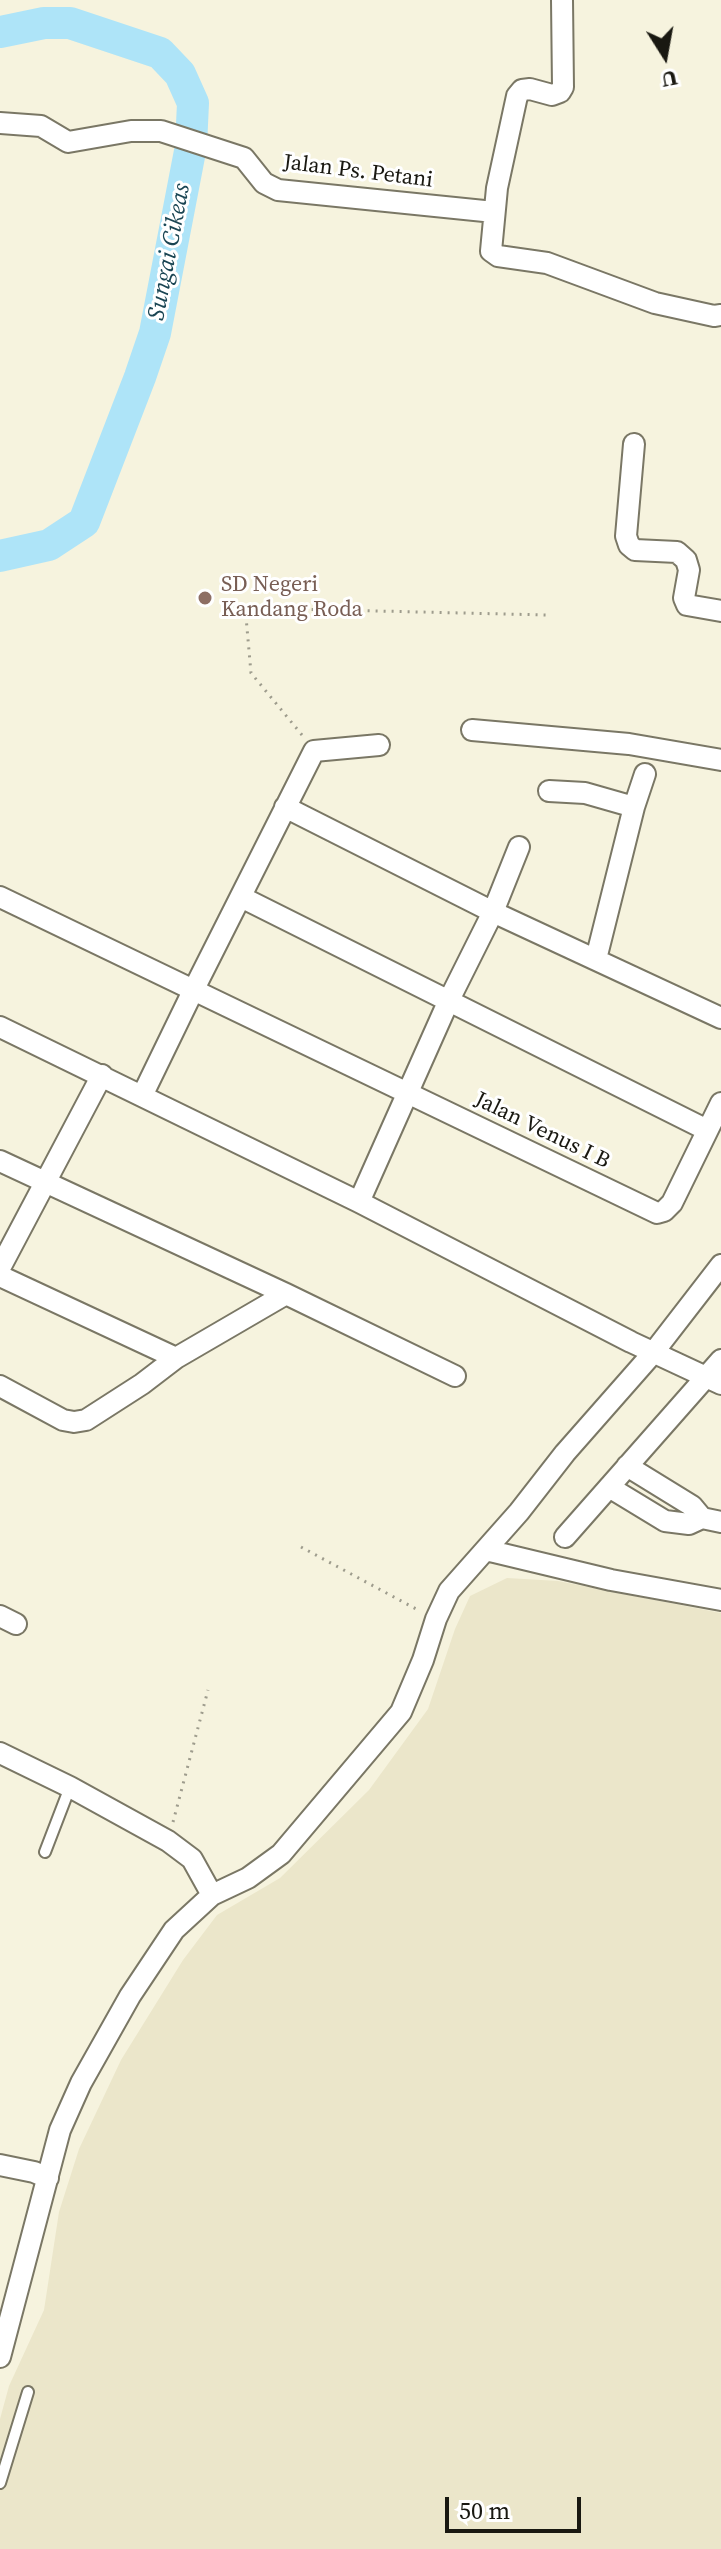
<!DOCTYPE html>
<html>
<head>
<meta charset="utf-8">
<style>
	body { margin:0 }
	#map { position:relative; width:721px; height:2549px; overflow:hidden; background:#f6f3de; font-family:"Source Serif 4",serif }
	canvas { display:block }
	.north { position:absolute; left:625px; top:16px; width:80px; height:80px; -webkit-text-stroke:6px #fff; paint-order:stroke; rotate:169deg; font-size:22px; font-weight:700; line-height:32px; text-align:center; color:#191811 }
	.north::after { content:''; display:block; margin:auto; width:28px; height:36px; background:#191811; clip-path:polygon(50% 0,100% 100%,50% 72%,0 100%) }
	.scale { position:absolute; left:445px; top:2497px; width:136px; height:36px; box-sizing:border-box; border:4px solid #191811; border-top:0; padding-left:10px; font-size:24px; line-height:28px; white-space:nowrap; color:#191811; -webkit-text-stroke:6px #fff; paint-order:stroke }
</style>
</head>
<body>
<div id="map">
<canvas width="721" height="2549"></canvas>
<div class="north">U</div>
<div class="scale">50 m</div>
</div>
<script>
const ctx = document.querySelector('canvas').getContext('2d');
ctx.lineJoin = 'round';
function fillPath(path, color) {
  ctx.fillStyle = color;
  ctx.fill(path, 'evenodd');
}
function toPath(rows) {
  const path = new Path2D();
  for (const r of rows) {
    path.moveTo(r[0], r[1]);
    for (let i = 2; i < r.length; i += 2) path.lineTo(r[i], r[i + 1]);
  }
  return path;
}
function strokePath(path, color, width, dash) {
  ctx.strokeStyle = color;
  ctx.lineWidth = width;
  ctx.lineCap = dash ? 'butt' : 'round';
  ctx.setLineDash(dash || []);
  ctx.stroke(path);
}
function label(font, color, halo, rows, align = 'center') {
  ctx.font = font + ' "Source Serif 4",serif';
  ctx.lineWidth = 6;
  ctx.setLineDash([]);
  ctx.textBaseline = 'middle';
  ctx.strokeStyle = halo;
  ctx.fillStyle = color;
  for (const [text, x, y, turn = 0] of rows) {
    ctx.save();
    ctx.translate(x, y);
    ctx.rotate((+turn || 0) * Math.PI / 180);
    ctx.textAlign = isNaN(turn) ? turn : align;
    if (halo) ctx.strokeText(text, 0, 0);
    ctx.fillText(text, 0, 0);
    ctx.restore();
  }
}
const built = toPath([
	[507,1578,558,1581,721,1613,721,2549,0,2549,0,2419,9,2386,44,2310,59,2212,79,2149,121,2060,183,1960,217,1915,280,1878,369,1790,428,1709,455,1629,470,1596]
]);
const river = toPath([
	[0,32,44,23,70,23,160,53,180,74,193,103,191,146,155,333,140,377,84,522,49,545,0,556]
]);
const path = toPath([
	[302,735,251,673,246,617,250,608,548,615],
	[301,1547,418,1610],
	[173,1822,208,1690]
]);
const service = toPath([
	[45,1852,70,1787],
	[0,2483,28,2392]
]);
const minor = toPath([
	[562,0,563,87,560,92,552,95,530,89,522,90,517,96,497,188,491,251,498,256,547,263,655,303,714,316,721,315],
	[0,123,41,126,68,142,131,131,161,131,244,158,264,183,278,190,494,212],
	[634,444,626,536,629,545,635,550,677,552,686,560,689,570,684,598,687,605,721,611],
	[472,730,629,744,721,760],
	[549,791,585,793,634,807],
	[285,807,493,912,721,1018],
	[0,897,657,1213,664,1211,672,1203,721,1103],
	[241,897,707,1130],
	[596,959,634,807,645,774],
	[0,1027,359,1202,631,1342,721,1384],
	[142,1096,193,991,314,751,379,745],
	[0,1161,286,1294,455,1376],
	[359,1202,449,1000,493,912,519,847],
	[0,1268,102,1075],
	[0,1276,176,1358],
	[0,1386,63,1420,74,1422,86,1420,142,1384,176,1358,286,1294],
	[627,1466,692,1506,702,1518],
	[609,1487,665,1521,689,1524,702,1518,721,1522],
	[565,1537,721,1360],
	[486,1550,611,1580,721,1600],
	[0,1616,16,1624],
	[0,1753,70,1787,168,1841,192,1859,212,1895],
	[0,2165,34,2172,48,2178],
	[0,2357,60,2130,81,2083,130,1996,174,1930,212,1895,248,1878,281,1854,401,1712,423,1660,436,1619,449,1591,519,1512,565,1453,653,1353,721,1265]
]);
const markers = [
	[205,598,8,"#8d6e63"]
];
const streetNames = [
	["Jalan Ps. Petani",358,172,7],
	["Jalan Venus I B",542,1131,26]
];
const educationNames = [
	["SD Negeri",221,585],
	["Kandang Roda",221,610]
];
const waterNames = [
	["Sungai Cikeas",170,252,-79]
];
fillPath(built, '#ebe6ca');
strokePath(river, '#aee4f8', 32);
strokePath(service, '#7a7765', 14);
strokePath(minor, '#7a7765', 24);
strokePath(path, '#9e9c8d', 3, [2, 6]);
strokePath(service, '#fff', 10);
strokePath(minor, '#fff', 20);
for (const [x, y, r, color] of markers) {
  const dot = new Path2D();
  dot.arc(x, y, r, 0, 2 * Math.PI);
  ctx.fillStyle = color;
  ctx.fill(dot);
  strokePath(dot, '#fff', 3);
}
label('22px', '#191811', '#fff', streetNames);
label('22px', '#785e54', '#fff', educationNames, 'left');
label('italic 24px', '#1a4553', '#fff', waterNames);
</script>
</body>
</html>
